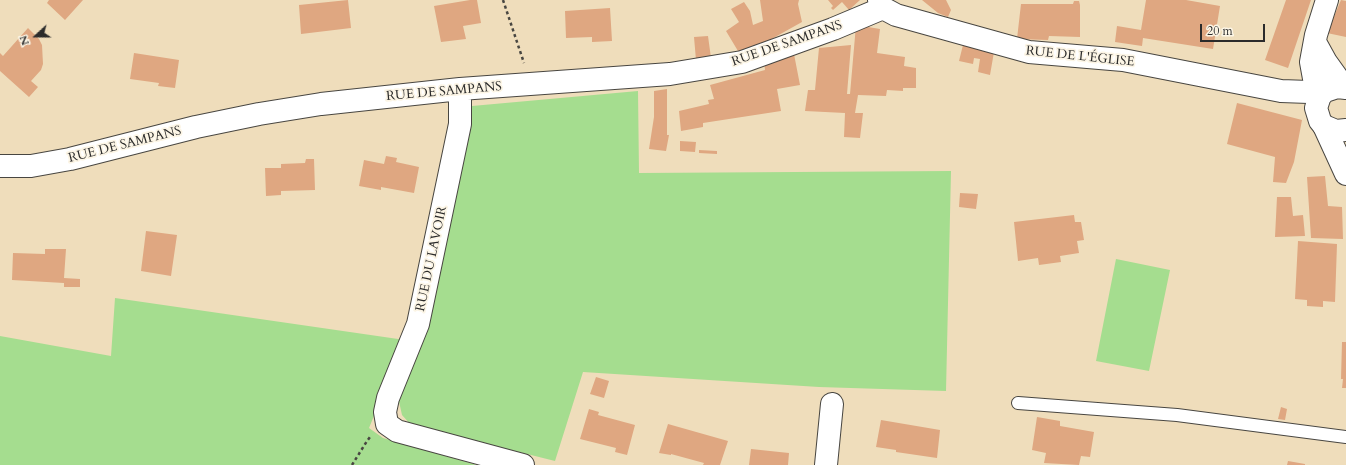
<!DOCTYPE html>
<html>
<head>
<meta charset="utf-8">
<style>
	body { margin:0 }
	#map { position:relative; width:1346px; height:465px; overflow:hidden; background:#efddbb; font-family:Cardo,serif }
	canvas { display:block }
	.north { position:absolute; left:16px; top:16px; width:40px; height:40px; -webkit-text-stroke:3px #fcf5e5; paint-order:stroke; rotate:249deg; font-size:11px; font-weight:700; line-height:16px; text-align:center; color:#2b2b2b }
	.north::after { content:''; display:block; margin:auto; width:14px; height:18px; background:#2b2b2b; clip-path:polygon(50% 0,100% 100%,50% 72%,0 100%) }
	.scale { position:absolute; left:1200px; top:24px; width:65px; height:18px; box-sizing:border-box; border:2px solid #2b2b2b; border-top:0; padding-left:5px; font-size:12px; line-height:14px; white-space:nowrap; color:#2b2b2b; -webkit-text-stroke:3px #fcf5e5; paint-order:stroke }
</style>
</head>
<body>
<div id="map">
<canvas width="1346" height="465"></canvas>
<div class="north">N</div>
<div class="scale">20 m</div>
</div>
<script>
const ctx = document.querySelector('canvas').getContext('2d');
ctx.lineJoin = 'round';
function fillPath(path, color) {
  ctx.fillStyle = color;
  ctx.fill(path, 'evenodd');
}
function toPath(rows) {
  const path = new Path2D();
  for (const r of rows) {
    path.moveTo(r[0], r[1]);
    for (let i = 2; i < r.length; i += 2) path.lineTo(r[i], r[i + 1]);
  }
  return path;
}
function strokePath(path, color, width, dash) {
  ctx.strokeStyle = color;
  ctx.lineWidth = width;
  ctx.lineCap = dash ? 'butt' : 'round';
  ctx.setLineDash(dash || []);
  ctx.stroke(path);
}
function label(font, color, halo, rows, align = 'center') {
  ctx.font = font + ' Cardo,serif';
  ctx.lineWidth = 3.5;
  ctx.setLineDash([]);
  ctx.textBaseline = 'middle';
  ctx.strokeStyle = halo;
  ctx.fillStyle = color;
  for (const [text, x, y, turn = 0] of rows) {
    ctx.save();
    ctx.translate(x, y);
    ctx.rotate((+turn || 0) * Math.PI / 180);
    ctx.textAlign = isNaN(turn) ? turn : align;
    if (halo) ctx.strokeText(text, 0, 0);
    ctx.fillText(text, 0, 0);
    ctx.restore();
  }
}
const green = toPath([
	[638,91,639,173,951,171,946,391,819,387,583,372,555,461,411,425,402,415,398,397,446,232,472,106],
	[1116,259,1170,270,1149,371,1096,361],
	[115,298,405,340,369,428,383,438,477,465,0,465,0,336,111,356]
]);
const building = toPath([
	[49,0,83,0,65,20,47,3],
	[348,0,351,28,301,34,299,5],
	[470,0,477,0,481,23,463,26,466,39,441,42,434,6],
	[760,0,799,0,798,4,802,22,741,56,726,31,739,22,731,9,744,2,750,11,753,25,763,21],
	[828,0,860,0,849,10,842,2,833,10,831,8,833,6],
	[922,0,946,0,951,10,948,17,938,13],
	[1146,0,1186,0,1220,6,1213,49,1143,38,1142,46,1115,42,1117,26,1141,30],
	[1286,0,1311,0,1288,68,1265,60],
	[1341,0,1346,1,1346,37,1327,33],
	[1074,1,1079,1,1080,5,1080,37,1049,36,1048,40,1017,39,1021,4,1073,4],
	[610,8,612,41,592,42,592,37,566,38,565,11],
	[856,25,880,29,877,53,905,57,904,66,916,68,916,88,903,88,903,91,887,90,886,96,858,95,855,113,863,113,860,138,844,137,845,113,805,111,808,90,815,90,819,48,851,45,847,94,850,94],
	[28,28,39,39,42,45,43,64,41,70,31,81,38,87,29,97,0,71,0,53,3,56],
	[708,36,711,58,696,60,694,37],
	[963,45,994,52,990,75,978,72,980,59,974,58,973,64,959,61],
	[793,49,800,85,777,89,781,111,703,123,703,127,681,131,679,111,709,104,708,100,714,99,710,85,765,70,764,60],
	[134,53,179,60,175,88,158,86,159,83,130,79],
	[667,89,667,135,669,135,666,151,649,149,654,117,654,91],
	[1237,103,1302,120,1294,162,1286,183,1273,182,1275,157,1227,144],
	[680,141,696,142,695,152,680,151],
	[699,150,717,151,717,154,699,153],
	[386,156,397,158,396,162,419,167,414,193,381,187,381,190,359,186,364,160,384,164],
	[306,159,314,159,315,190,281,191,281,195,266,196,265,168,281,168,281,164,305,163],
	[1325,176,1328,206,1342,207,1343,239,1311,238,1307,177],
	[960,193,978,194,976,209,959,207],
	[1277,197,1291,197,1293,216,1303,215,1305,236,1275,237],
	[1074,215,1075,222,1081,222,1084,240,1077,241,1079,253,1060,256,1061,262,1039,265,1038,258,1018,261,1014,222],
	[146,231,177,235,171,276,141,271],
	[1298,241,1337,244,1335,302,1323,301,1323,307,1307,306,1307,300,1295,299],
	[45,249,66,249,64,278,80,279,80,287,64,287,64,283,12,280,13,253,45,254],
	[1342,342,1346,342,1346,388,1342,388,1343,379,1341,379],
	[596,377,609,381,604,398,590,394],
	[1281,407,1287,409,1285,420,1278,419],
	[589,409,599,412,598,415,635,425,627,455,615,452,616,448,580,439],
	[1037,417,1060,421,1060,426,1094,432,1090,457,1081,456,1079,465,1044,463,1046,453,1032,450],
	[881,420,940,430,937,458,896,452,896,450,876,447],
	[668,424,728,441,720,465,703,465,704,463,671,454,671,455,659,453],
	[751,449,789,453,788,465,749,465],
	[1288,461,1305,464,1305,465,1287,465]
]);
const path = toPath([
	[503,0,524,63],
	[352,465,367,441,370,437]
]);
const service = toPath([
	[1018,403,1177,415,1346,437]
]);
const minor = toPath([
	[879,0,883,8,896,15,1029,52,1123,60,1281,91,1309,92,1320,96],
	[460,89,460,124,418,324,388,398,385,412,387,424,397,431,523,465],
	[1324,126,1346,174],
	[0,166,31,166,70,159,196,127,259,114,321,104,460,89,670,74,742,62,833,29,883,8],
	[826,465,832,404]
]);
const tertiary = toPath([
	[1315,42,1326,62,1344,87],
	[1346,88,1337,87,1325,91,1320,96,1316,108,1320,121,1324,126,1336,131,1346,130],
	[1322,94,1315,84,1311,62,1316,35,1327,0]
]);
const streetNames = [
	["RUE DE SAMPANS",787,44,-19],
	["RUE DE L'ÉGLISE",1080,57,6],
	["RUE DE SAMPANS",444,92,-5],
	["RUE DE SAMPANS",125,145,-14],
	["RUE DU LAVOIR",432,259,-78]
];
fillPath(green, '#a5dd8f');
fillPath(building, '#dfa781');
strokePath(service, '#484641', 14);
strokePath(minor, '#484641', 24);
strokePath(tertiary, '#484641', 24);
strokePath(path, '#484641', 2.5, [3, 3]);
strokePath(service, '#fff', 12);
strokePath(minor, '#fff', 22);
strokePath(tertiary, '#fff', 22);
label('13px', '#2b2b2b', '#fcf5e5', streetNames);
</script>
</body>
</html>
